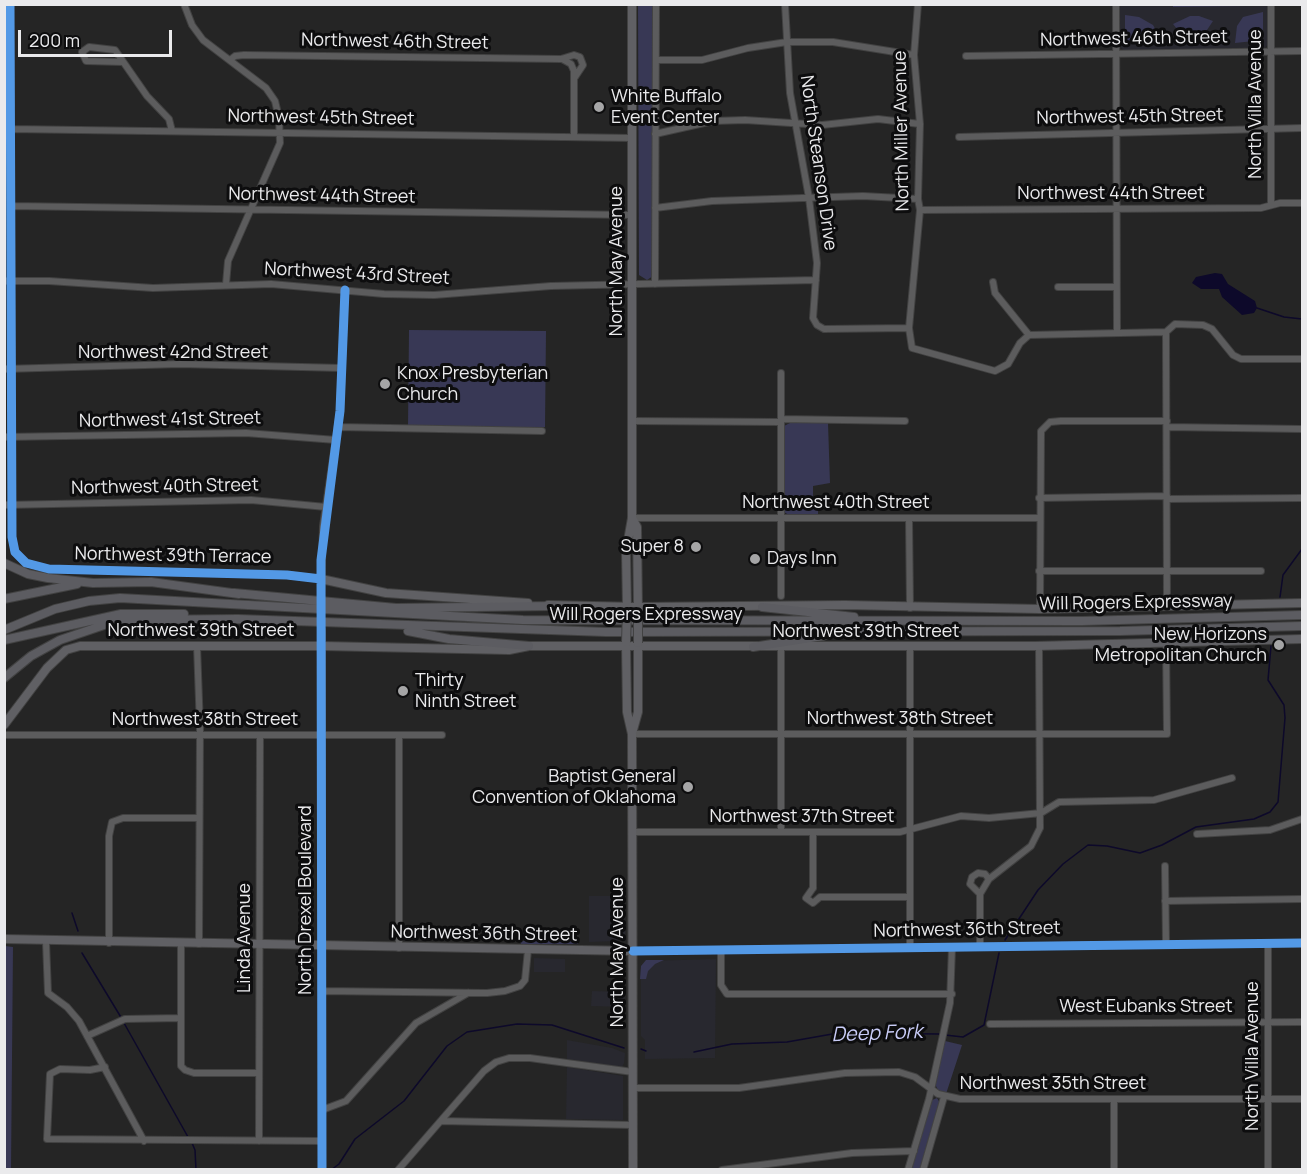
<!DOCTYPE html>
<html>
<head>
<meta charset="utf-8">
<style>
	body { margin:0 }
	#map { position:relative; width:1307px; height:1174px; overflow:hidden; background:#252525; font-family:Manrope,sans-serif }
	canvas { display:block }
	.frame { position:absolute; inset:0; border:6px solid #eaeaec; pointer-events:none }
	.scale { position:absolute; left:18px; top:30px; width:154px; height:27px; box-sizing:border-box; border:3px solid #eaeaec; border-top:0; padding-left:8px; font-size:18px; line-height:21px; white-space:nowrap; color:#eaeaec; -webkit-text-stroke:4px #0d0d0e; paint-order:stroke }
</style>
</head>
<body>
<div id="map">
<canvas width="1307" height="1174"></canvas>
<div class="frame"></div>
<div class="scale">200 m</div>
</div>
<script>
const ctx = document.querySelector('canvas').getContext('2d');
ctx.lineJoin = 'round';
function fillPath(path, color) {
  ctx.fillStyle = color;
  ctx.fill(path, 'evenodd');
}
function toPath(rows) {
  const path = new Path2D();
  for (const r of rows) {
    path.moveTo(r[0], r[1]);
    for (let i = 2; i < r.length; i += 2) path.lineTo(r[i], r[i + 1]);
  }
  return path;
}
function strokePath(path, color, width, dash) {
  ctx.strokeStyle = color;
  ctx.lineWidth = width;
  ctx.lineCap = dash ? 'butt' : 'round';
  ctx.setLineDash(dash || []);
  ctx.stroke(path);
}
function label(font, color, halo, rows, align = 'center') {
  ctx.font = font + ' Manrope,sans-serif';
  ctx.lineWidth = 6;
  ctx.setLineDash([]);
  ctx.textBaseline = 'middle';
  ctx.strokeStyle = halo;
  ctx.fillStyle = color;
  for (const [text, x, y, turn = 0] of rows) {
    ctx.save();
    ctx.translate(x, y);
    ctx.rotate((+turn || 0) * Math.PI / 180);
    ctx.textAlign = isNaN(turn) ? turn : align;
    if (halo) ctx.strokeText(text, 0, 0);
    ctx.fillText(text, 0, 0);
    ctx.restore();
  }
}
const built = toPath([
	[1120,5,1267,5,1268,45,1264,48,1124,51,1120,46],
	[589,896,624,896,625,934,617,941,589,942],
	[534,958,565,959,565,972,534,972],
	[716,959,715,1058,645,1059,645,1040,641,1036,641,967,647,961],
	[592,991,624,992,625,1007,591,1006],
	[567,1040,612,1048,625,1053,624,1063,622,1067,567,1059],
	[567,1067,623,1076,623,1120,566,1119]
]);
const green = toPath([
	[638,5,654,5,653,276,647,280,639,275],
	[1248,5,1248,6,1173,7,1173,4],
	[1263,12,1263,40,1235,43,1237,26,1243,17],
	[1125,15,1139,17,1153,25,1159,36,1159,44,1128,44,1125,41],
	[1190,16,1199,16,1213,21,1197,45,1188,43,1173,24],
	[409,330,546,331,545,427,408,427],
	[790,423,828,423,830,483,813,486,813,508,818,508,818,515,789,515,784,512,784,426],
	[520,941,578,941,578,944,521,944],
	[5,946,13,947,11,1170,4,1169],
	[646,960,664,960,655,964,648,971,646,979,640,979,641,966],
	[945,1041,962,1045,946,1094,938,1090,935,1084],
	[937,1098,940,1103,921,1169,911,1170,932,1100]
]);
const water = toPath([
	[1215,273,1222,274,1228,284,1255,301,1257,308,1254,313,1242,315,1222,297,1219,289,1201,289,1192,283,1196,277]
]);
const stream = toPath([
	[1257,308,1284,317,1302,319],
	[1280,597,1283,575,1302,549],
	[72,913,78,931],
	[1005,940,1038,890,1063,864,1088,845,1107,846,1140,853,1162,845,1196,827,1254,819,1270,812,1278,802,1285,718,1284,705,1268,680,1271,646],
	[82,953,122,1019],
	[124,1023,188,1137],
	[945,1035,963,1037,984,1025,999,953],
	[641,1049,646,1051],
	[694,1052,732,1044,787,1042,838,1033,940,1034],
	[192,1143,195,1150,196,1170],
	[331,1170,339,1164,355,1139,404,1101,447,1046,467,1032,517,1024,552,1025,624,1048]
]);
const minor = toPath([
	[10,4,12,537,15,552,26,563,49,569,287,575,321,579],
	[184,4,192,25,203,40,266,88,275,101,279,118,280,143,228,261,226,284],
	[785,4,790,93,809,198,817,263,813,318,817,325,824,329,909,328],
	[918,4,914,55,920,124,918,199,920,210,909,328,912,348,995,371,1008,364,1020,343,1029,335,1166,332,1175,324,1203,325,1212,329,1233,355,1241,359,1302,359],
	[1116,4,1117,333],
	[1271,4,1271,204],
	[966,56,1302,51],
	[562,59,571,64,574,71,574,137],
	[230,60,235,56,244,55,561,59,574,55,580,57,583,65,575,77],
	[656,60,702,60,748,48,787,42,833,42,914,55],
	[123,62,86,61,82,52,89,47,115,50,147,96,169,119,172,131],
	[10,129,632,138],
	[655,134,713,121,745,120,822,125,878,119,920,124],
	[959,137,1302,128],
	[11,206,632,215],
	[655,208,712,201,863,196,918,199],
	[920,210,1261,208,1280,203,1302,203],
	[4,281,49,281,153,288,271,284,384,294,434,295,551,286,816,280],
	[993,282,995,293,1029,335],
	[655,284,656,4],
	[1058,287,1116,287],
	[1166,332,1167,607],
	[4,369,180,364,342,368],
	[781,373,781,596],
	[781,419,905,421],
	[632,421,780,422],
	[338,427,542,431],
	[1167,427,1302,429],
	[4,437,246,433,336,440],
	[1039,498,1167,496],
	[1167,499,1302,498],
	[4,505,251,500,326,507],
	[632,518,1039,518],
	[909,518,910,608],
	[1039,571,1261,571],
	[321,599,323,526,340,411,345,290],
	[1040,609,1041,431,1050,422,1061,421,1167,421],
	[322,630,322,1170],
	[197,646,200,728,199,944],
	[632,734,1167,734,1166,644],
	[4,735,442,735],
	[633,832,900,832,961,816,989,818,1041,813,1059,802,1154,800,1232,778],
	[781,832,781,648],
	[1197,834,1270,830,1302,819],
	[1165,866,1166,944],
	[813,888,806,898,813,903,820,897,910,897],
	[813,888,813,832],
	[980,894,970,884,972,877,978,873,985,874,989,879],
	[1165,901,1302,899],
	[46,942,48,993,67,1007,79,1021,144,1141],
	[109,943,109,836,112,822,123,818,198,818],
	[1268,943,1268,1170],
	[181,944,181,1066,185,1070,194,1073,259,1073],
	[980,947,980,894,989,879,1031,846,1040,828,1039,646],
	[399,948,399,735],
	[910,948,910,646],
	[721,950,721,985,727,994,952,994],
	[633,951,1302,943],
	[322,991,487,993,505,991,520,986,525,980,528,950],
	[990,1024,1302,1022],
	[87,1036,125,1019,180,1018],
	[105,1067,90,1070,60,1069,50,1074,47,1139,322,1141],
	[633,1088,739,1088,845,1073,899,1072,915,1077,938,1094,960,1099,1302,1099],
	[322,1110,346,1101,416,1023,468,993],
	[441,1121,633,1125],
	[259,1141,260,735],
	[398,1170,484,1071,496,1062,509,1058,530,1058,633,1072],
	[722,1170,852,1153,914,1151],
	[908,1170,929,1099,950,1003,952,947],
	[923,1170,944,1097],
	[1114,1170,1114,1099]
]);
const major = toPath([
	[632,518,637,527,638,611],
	[321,579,386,593,528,603],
	[548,605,638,607,845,605,1040,609,1302,603],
	[627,609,626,552,632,518,632,4],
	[626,644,627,712,632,734,633,1170],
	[4,725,47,668,66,650,80,646,322,646,509,650,529,646,1035,646,1302,639],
	[633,730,638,712,638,643],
	[4,939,633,951]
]);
const highway = toPath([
	[4,563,28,574,48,578,93,583,151,582,239,594],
	[234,593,396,608,554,606],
	[4,599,77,584],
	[762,607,854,617],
	[4,630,55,609,89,601,120,598,523,620,1082,621,1302,615],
	[408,631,449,639,529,646],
	[4,640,121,614,184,614],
	[753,647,823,636],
	[4,678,31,656,60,640,107,624,136,620,238,619,606,632,1120,631,1302,626]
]);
const majorBridge = toPath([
	[638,611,638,643],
	[626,642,627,611]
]);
const cycleway = toPath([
	[10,4,12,537,15,552,26,563,49,569,287,575,321,579],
	[633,951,1302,943],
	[322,1170,321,560,340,411,345,290]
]);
const markers = [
	[599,107,6,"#a5a5a6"],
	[385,384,6,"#a5a5a6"],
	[696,547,6,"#a5a5a6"],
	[755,559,6,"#a5a5a6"],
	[1279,645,6,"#a5a5a6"],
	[403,691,6,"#a5a5a6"],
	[688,787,6,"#a5a5a6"]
];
const streetNames = [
	["Northwest 46th Street",1134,39,-1],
	["Northwest 46th Street",395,42,1],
	["North Villa Avenue",1256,104,-90],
	["Northwest 45th Street",1130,117,-1],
	["Northwest 45th Street",321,118,1],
	["North Miller Avenue",902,131,-91],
	["North Steanson Drive",818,163,82],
	["Northwest 44th Street",1111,194],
	["Northwest 44th Street",322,196,1],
	["North May Avenue",617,261,-90],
	["Northwest 43rd Street",357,274,3],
	["Northwest 42nd Street",173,353],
	["Northwest 41st Street",170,420,-1],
	["Northwest 40th Street",165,487,-1],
	["Northwest 40th Street",836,503],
	["Northwest 39th Terrace",173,556,1],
	["Will Rogers Expressway",1136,603,-1],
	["Will Rogers Expressway",646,615],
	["Northwest 39th Street",201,631],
	["Northwest 39th Street",866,632],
	["Northwest 38th Street",900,719],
	["Northwest 38th Street",205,720],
	["Northwest 37th Street",802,817],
	["North Drexel Boulevard",306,900,-90],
	["Northwest 36th Street",967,930,-1],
	["Northwest 36th Street",484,934,1],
	["Linda Avenue",245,938,-90],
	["North May Avenue",618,952,-90],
	["West Eubanks Street",1146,1007],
	["North Villa Avenue",1253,1056,-90],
	["Northwest 35th Street",1053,1084]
];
const poiNames = [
	["White Buffalo",611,97],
	["Event Center",611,118],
	["Knox Presbyterian",397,374],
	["Church",397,395],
	["Super 8",684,547,"right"],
	["Days Inn",767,559],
	["New Horizons",1267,635,"right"],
	["Metropolitan Church",1267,656,"right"],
	["Thirty",415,681],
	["Ninth Street",415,702],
	["Baptist General",676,777,"right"],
	["Convention of Oklahoma",676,798,"right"]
];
const waterNames = [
	["Deep Fork",877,1034,-2]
];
fillPath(built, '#28282f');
fillPath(green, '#383855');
fillPath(water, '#0d092a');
strokePath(stream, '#0d092a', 1.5);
strokePath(minor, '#424242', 8);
strokePath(major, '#424242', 10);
strokePath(highway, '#424242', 10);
strokePath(minor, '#5c5c5d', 6);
strokePath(major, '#606064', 8);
strokePath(highway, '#5c5c61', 8);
strokePath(majorBridge, '#424242', 10, []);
strokePath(majorBridge, '#606064', 8);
strokePath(cycleway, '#5399e6', 9);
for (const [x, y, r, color] of markers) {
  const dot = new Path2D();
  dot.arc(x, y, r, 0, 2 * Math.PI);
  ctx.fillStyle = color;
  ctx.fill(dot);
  strokePath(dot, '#0d0d0e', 2);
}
label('18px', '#eaeaec', '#0d0d0e', streetNames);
label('18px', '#eaeaec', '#0d0d0e', poiNames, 'left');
label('italic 20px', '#c8cbf6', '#0d0d0e', waterNames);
</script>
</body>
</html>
